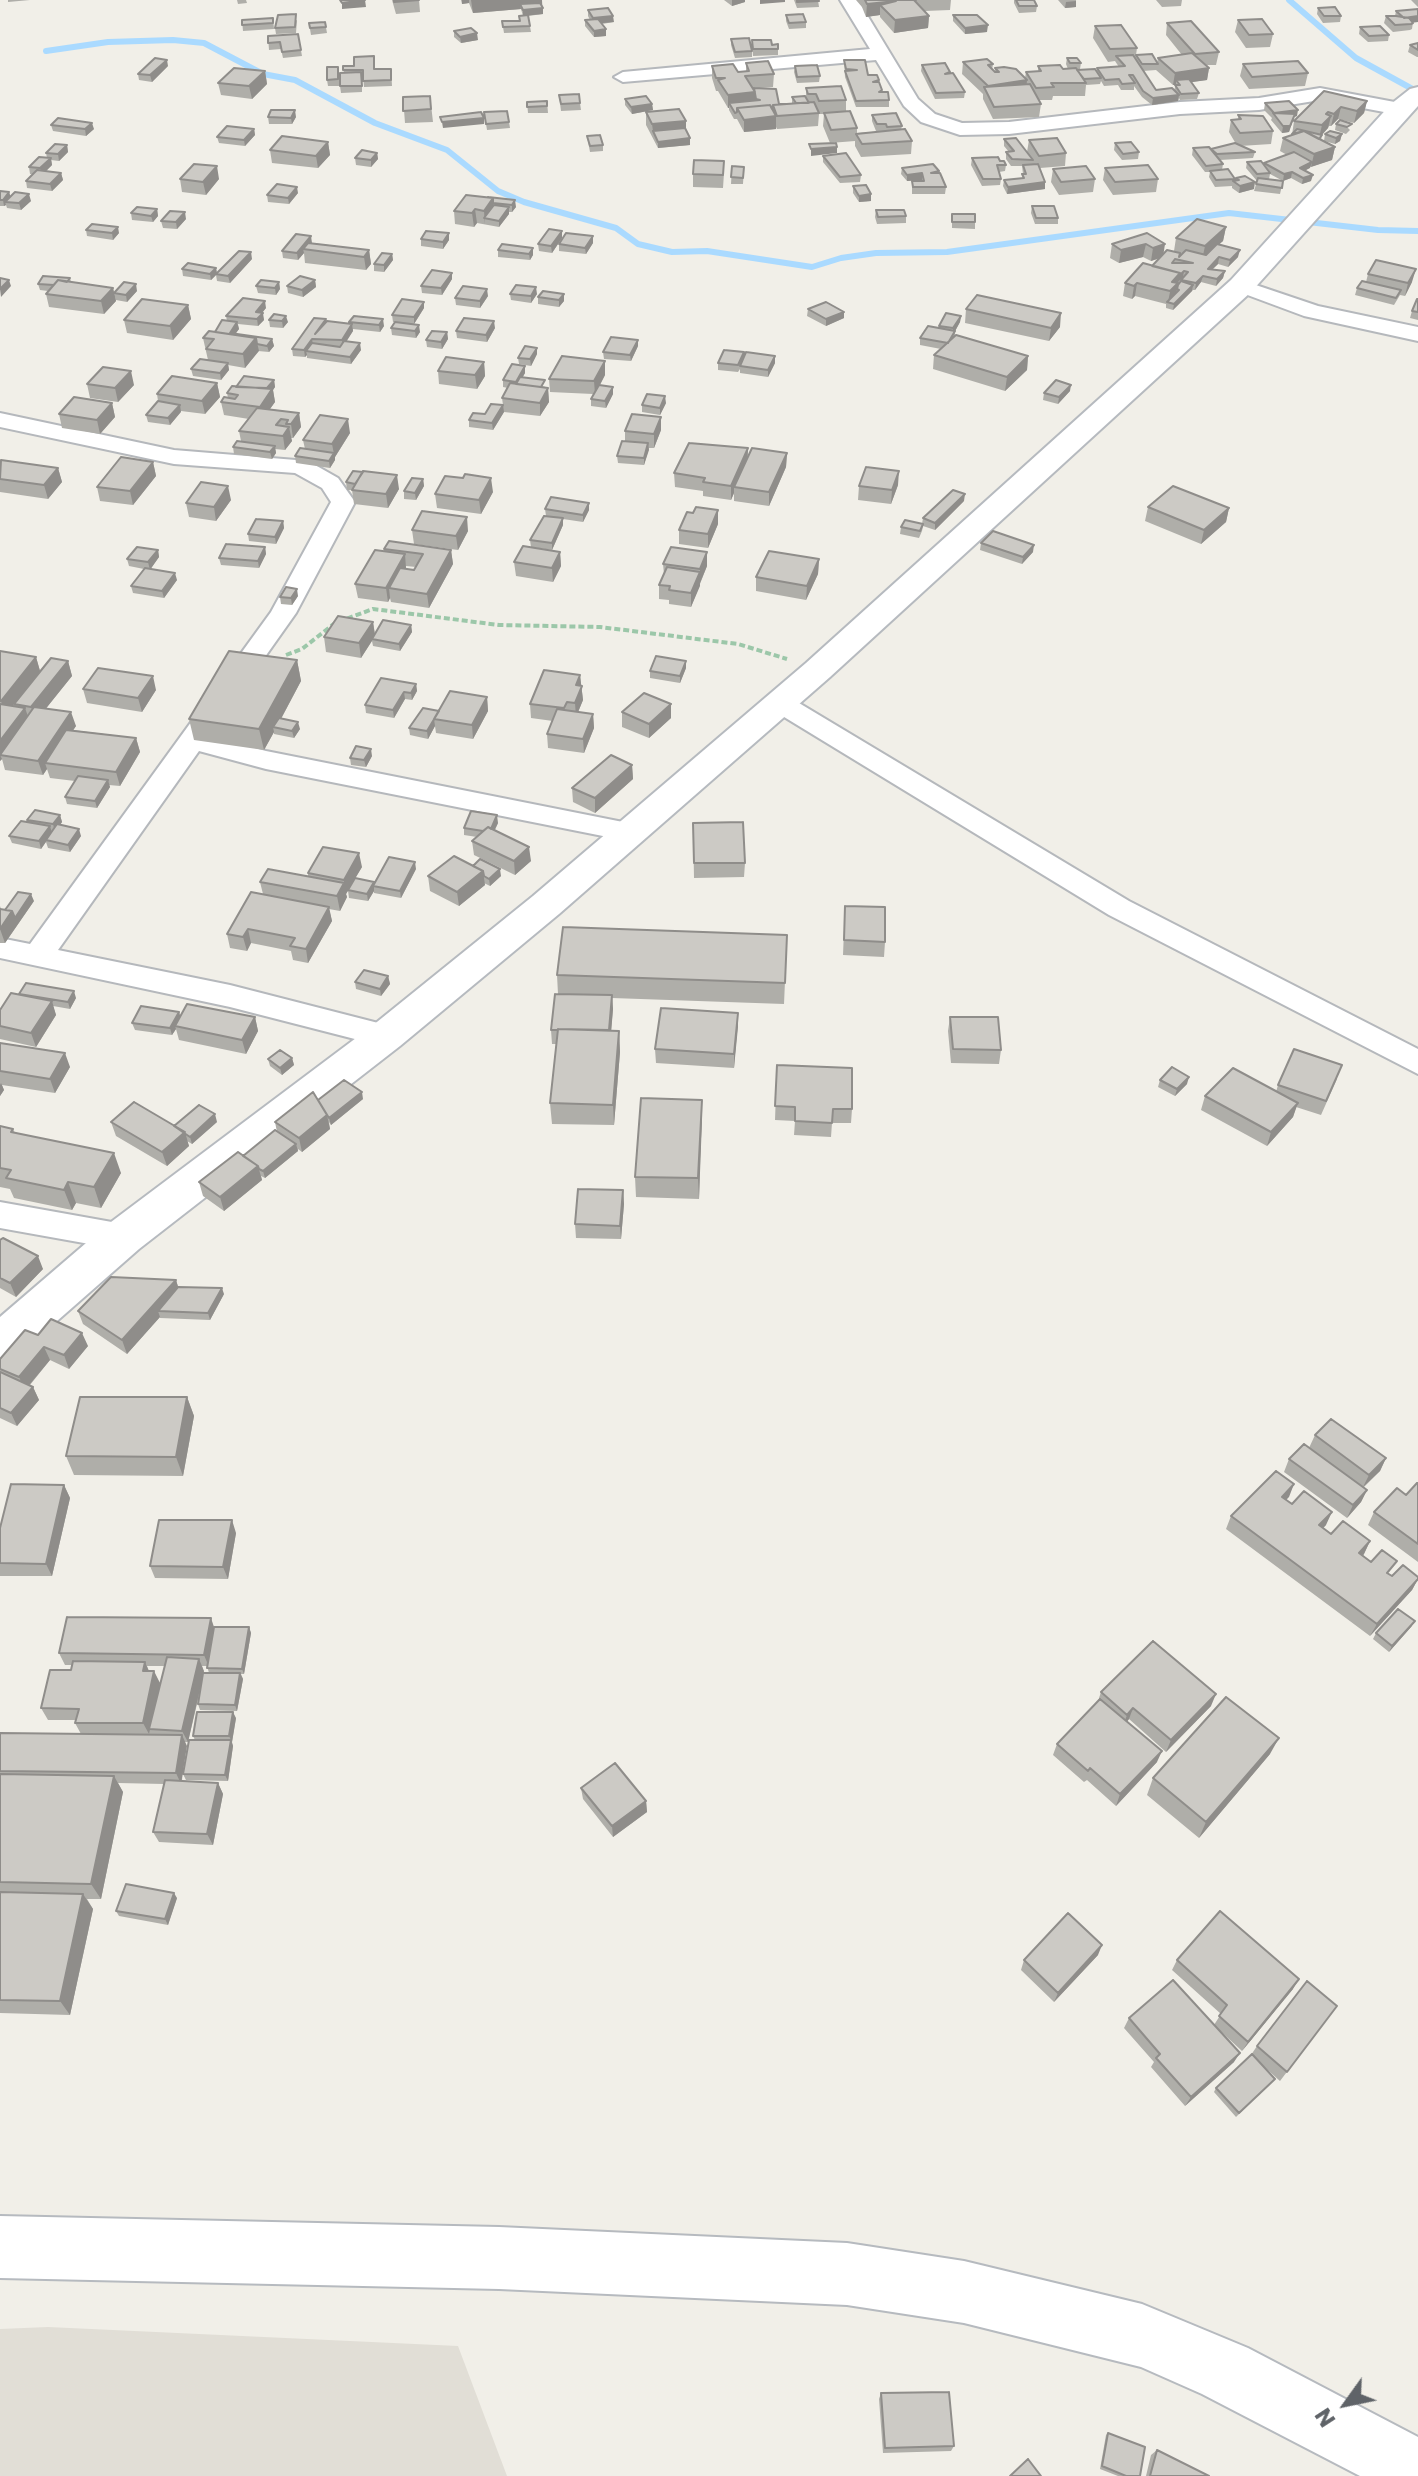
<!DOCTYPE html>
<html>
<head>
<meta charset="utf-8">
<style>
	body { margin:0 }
	#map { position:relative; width:1418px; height:2476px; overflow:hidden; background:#f1efe8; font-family:Poppins,sans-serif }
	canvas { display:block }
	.north { position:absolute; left:1306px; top:2364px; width:80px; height:80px; -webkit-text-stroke:6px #fff; paint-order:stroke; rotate:237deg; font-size:22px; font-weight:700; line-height:32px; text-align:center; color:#5f6368 }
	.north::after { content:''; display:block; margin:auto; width:28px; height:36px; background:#5f6368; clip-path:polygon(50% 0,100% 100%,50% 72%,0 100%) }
</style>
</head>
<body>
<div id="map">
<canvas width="1418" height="2476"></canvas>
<div class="north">N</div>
</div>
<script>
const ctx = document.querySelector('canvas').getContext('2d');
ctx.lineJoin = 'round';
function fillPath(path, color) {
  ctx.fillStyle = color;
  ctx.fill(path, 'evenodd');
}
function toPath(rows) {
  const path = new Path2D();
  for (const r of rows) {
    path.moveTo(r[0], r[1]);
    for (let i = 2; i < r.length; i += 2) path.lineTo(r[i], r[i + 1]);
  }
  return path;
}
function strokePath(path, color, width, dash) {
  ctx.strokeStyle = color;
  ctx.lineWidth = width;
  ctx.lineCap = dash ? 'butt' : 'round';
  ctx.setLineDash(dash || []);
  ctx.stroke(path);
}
const education = toPath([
	[48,2327,458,2346,507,2476,0,2476,0,2329]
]);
const stream = toPath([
	[1289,0,1356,58,1418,92],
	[46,51,108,42,173,40,204,43,263,74,295,80,375,123,447,150,498,191,524,202,616,228,638,244,672,252,707,251,812,267,841,258,876,253,947,252,1229,213,1378,230,1418,231]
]);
const path = toPath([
	[286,655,302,649,335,623,373,609,499,625,600,627,738,644,787,659]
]);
const street = toPath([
	[840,0,858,0,918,99,935,114,962,123,1009,122,1180,102,1259,98,1320,88,1400,103,1409,109,1400,115,1320,100,1259,110,1180,114,1009,134,960,135,921,122,904,106,876,60,623,82,614,77,623,72,870,49,840,0],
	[1241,280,1318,306,1418,327,1418,341,1304,316,1234,290,1230,286,1234,282,1241,280],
	[0,413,174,450,308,461,338,478,355,502,296,613,209,736,266,751,628,823,638,825,642,832,638,839,628,841,266,769,199,751,58,950,230,985,386,1025,397,1028,402,1036,397,1044,386,1047,230,1007,0,958,0,938,30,944,271,612,331,502,322,488,295,473,174,464,0,427,0,413],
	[780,695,789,697,1129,901,1418,1049,1418,1074,1109,915,771,709,767,703,771,697,780,695],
	[0,1202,123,1224,135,1228,140,1237,135,1246,123,1250,0,1228,0,1202]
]);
const secondary = toPath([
	[1418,87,1418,106,1251,292,830,677,559,914,400,1046,139,1249,16,1357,0,1363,0,1317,107,1225,372,1026,533,896,806,663,1231,280,1391,104,1410,89,1418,87],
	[0,2216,499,2227,847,2243,964,2261,1142,2304,1248,2348,1418,2437,1418,2476,1360,2476,1202,2394,1141,2367,964,2323,847,2305,499,2289,0,2278,0,2216]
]);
const wall = toPath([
	[8,0,30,0,8,2],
	[237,0,246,0,247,3,238,4],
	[392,0,419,0,420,12,396,14],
	[461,0,542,0,543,14,528,16,531,32,504,33,502,21,520,21,523,16,521,9,473,13,469,3,462,4],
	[724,0,745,0,745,2,732,6],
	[794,0,818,0,819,7,797,8],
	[856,0,951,0,950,10,925,11,929,16,928,28,894,33,880,17,880,15,866,17,862,7],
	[1014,0,1034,0,1037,6,1036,12,1019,13,1014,3],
	[1058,0,1076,0,1076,7,1065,8],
	[1156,0,1182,0,1181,6,1162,7],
	[1411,0,1418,0,1418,7],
	[1318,8,1341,16,1340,22,1323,23,1317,14],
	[588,10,614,22,602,24,606,29,606,36,594,37,585,26,585,20,590,20,588,16],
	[1396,11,1418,22,1413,22,1412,29,1410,30,1393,32,1384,23,1386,16,1395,16],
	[786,15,806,22,806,28,789,29,786,21],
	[953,15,987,32,965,34,953,21],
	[273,18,274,29,243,31,242,20],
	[297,20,296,33,276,34,275,28],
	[1238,20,1273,34,1270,47,1246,48,1235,32],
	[325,22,327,33,311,35,309,23],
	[1167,23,1219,52,1216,65,1207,65,1209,68,1207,80,1191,82,1199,93,1197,99,1180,100,1179,98,1178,101,1152,105,1142,97,1134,86,1134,90,1121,90,1118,85,1104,86,1101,81,1100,84,1086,85,1085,96,1053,96,1052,100,1039,100,1041,104,1039,117,993,119,983,99,983,94,962,74,963,62,993,64,992,70,995,72,995,68,1025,78,1026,72,1038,72,1038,66,1068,69,1066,64,1067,58,1081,63,1080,69,1077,69,1097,71,1097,68,1119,67,1115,61,1108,62,1093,38,1095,26,1137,48,1136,55,1157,63,1158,58,1182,55,1166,35],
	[1156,70,1173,85,1176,85,1174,90,1156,90,1143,71],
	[1360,27,1389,35,1388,41,1368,42,1359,34],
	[454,31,478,40,461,43,454,37],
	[298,34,302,56,283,58,281,49,269,50,268,36],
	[731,39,752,51,752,57,735,58,731,45],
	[752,40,772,45,778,44,778,55,753,56],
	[1418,43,1418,57,1417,57,1408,52,1410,45],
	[354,57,375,69,391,69,392,86,364,87,363,76,362,76,362,92,341,93,340,86,344,73,343,66,354,66],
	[844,60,868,75,879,80,882,92,889,100,889,107,856,107,845,77],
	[746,63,774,74,773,87,759,88,779,104,792,104,792,97,806,98,806,88,846,100,846,112,857,128,857,133,886,131,876,131,872,121,872,115,902,126,901,130,912,141,911,154,861,157,855,146,855,141,830,143,823,126,824,114,819,114,818,126,777,129,776,127,776,129,744,132,737,119,734,119,729,110,729,108,728,108,718,91,716,91,712,78,712,66,738,72,746,71],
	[1243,64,1308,73,1305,86,1249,89,1240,76],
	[922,65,950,73,965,92,964,98,935,99,921,71],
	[168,66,152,82,139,80,138,74],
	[795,66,820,76,819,82,797,83,794,72],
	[265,71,267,84,252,99,221,95,218,83],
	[339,73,339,86,328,86,327,80],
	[1324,91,1367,101,1364,113,1354,123,1338,119,1331,126,1329,126,1328,128,1322,135,1321,140,1335,147,1332,160,1310,167,1305,171,1311,181,1302,184,1291,178,1283,181,1270,174,1269,179,1283,181,1280,194,1254,191,1257,181,1246,168,1247,162,1264,165,1264,163,1287,155,1280,151,1283,138,1292,135,1294,121],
	[559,95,580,103,581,110,561,111],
	[430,96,433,122,405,123,403,97],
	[625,99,652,104,653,110,632,114,625,105],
	[547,101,548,113,528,113,527,102],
	[1265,103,1297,116,1294,117,1289,132,1282,133,1271,120,1272,118,1264,110],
	[484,112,509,122,510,128,487,130],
	[646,112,686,121,686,131,690,145,658,148,646,125],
	[1238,115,1273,131,1271,144,1240,146,1255,152,1253,158,1220,160,1223,164,1222,170,1235,179,1234,181,1236,178,1254,189,1239,193,1232,188,1232,186,1215,187,1209,177,1210,172,1205,172,1192,155,1193,148,1211,149,1236,144,1229,132,1231,120,1238,119],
	[268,117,296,117,292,124,269,124],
	[1340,120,1350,130,1346,134,1335,130,1336,124],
	[51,125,94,129,86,136,53,131],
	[254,129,255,135,245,146,219,143,217,137],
	[1325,134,1342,134,1340,141,1335,144,1324,141],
	[587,136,603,145,603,151,590,152],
	[1004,139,1027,152,1029,140,1066,153,1065,166,1040,168,1045,182,1045,189,1007,194,1003,186,1004,180,1022,179,1023,174,1022,166,1011,166,1006,159,1006,152,1009,152,1004,146],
	[328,142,330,155,318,168,272,163,270,150],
	[1115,143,1139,152,1138,159,1122,160,1114,150],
	[67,145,68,152,59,161,51,160,52,165,45,172,61,173,63,180,52,191,27,188,26,181,33,174,30,174,29,167,47,158,46,153],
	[377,153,378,159,371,167,356,165,355,158],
	[823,156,861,175,860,182,840,183,823,162],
	[972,158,1000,161,1006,165,1005,171,999,172,1001,179,1000,185,982,186,971,165],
	[732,166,744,167,743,184,731,184],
	[902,168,938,173,946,187,945,194,912,194,912,181,922,181,922,180,907,181,901,174],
	[1105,168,1158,179,1156,192,1113,195,1103,180],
	[1053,169,1095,179,1093,192,1059,195,1051,182],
	[724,173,723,188,693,187,693,174],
	[180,179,219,179,206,195,182,192],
	[853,186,871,194,871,201,859,202,853,193],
	[0,191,9,192,10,196,31,201,21,210,7,208,6,205,4,206,0,206],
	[298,193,289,204,268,202,267,195],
	[488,198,516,207,512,212,509,212,509,214,499,227,477,223,474,227,455,224,454,211],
	[1032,206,1058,218,1058,224,1035,224,1031,213],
	[157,209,158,216,153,222,132,220,131,213],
	[876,210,906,216,906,223,877,224,875,217],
	[952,214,975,222,975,229,952,228],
	[186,219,177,229,163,228,161,221],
	[1226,227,1223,241,1219,244,1238,257,1228,267,1218,264,1213,269,1225,271,1223,278,1216,286,1201,282,1195,290,1193,290,1173,310,1166,308,1166,304,1135,296,1132,299,1123,296,1125,283,1152,266,1160,258,1151,261,1143,257,1119,263,1110,258,1112,244,1147,233,1164,254,1180,256,1182,254,1174,251,1176,238],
	[86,230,119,233,113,240,87,236],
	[562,231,562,238,552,253,539,251,538,244],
	[449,233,449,240,443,249,421,246,421,239],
	[312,243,369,250,371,264,366,270,305,263,304,253,298,260,283,258,282,251],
	[593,243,586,254,559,251,559,244],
	[498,250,533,255,530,260,498,257],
	[392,254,393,260,384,272,374,271,374,264],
	[252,259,230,283,217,281,216,275,211,280,183,276,182,269,216,268,217,273],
	[452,273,452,279,442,295,422,293,421,286],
	[1368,274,1412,282,1405,296,1400,295,1394,305,1355,295,1357,288,1366,282],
	[70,278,71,282,113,288,116,301,104,314,49,307,46,294,48,291,40,290,38,284],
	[315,280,316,287,303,297,288,293,287,286],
	[279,282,280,289,276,295,258,293,256,286],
	[137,291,127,302,116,300,114,293],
	[510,294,537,294,531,303,511,300],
	[488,296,480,308,456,305,455,298],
	[538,297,564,301,559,307,538,304],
	[1418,299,1418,320,1410,318,1412,311],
	[188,305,191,319,173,340,127,333,124,320],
	[266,308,262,313,264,320,258,326,238,324,239,329,235,334,272,339,274,346,269,352,258,351,245,368,228,365,229,370,221,380,193,376,191,369,208,360,203,338,215,332,227,321,226,316],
	[424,308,414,324,393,322,392,315],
	[808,309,844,318,826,326,807,316],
	[966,309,1060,327,1049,341,965,323],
	[961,316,960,322,955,331,955,336,1028,356,1027,370,1005,391,933,369,934,355,941,349,920,345,920,338,939,328,939,326],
	[269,320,288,322,283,328,270,327],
	[326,322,350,324,349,322,384,326,380,332,353,329,353,331,346,341,361,350,351,364,307,358,307,355,305,357,293,356,292,349],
	[391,328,420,332,416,338,392,335],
	[495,328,487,342,457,338,456,331],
	[447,332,448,339,442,349,427,347,426,340],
	[638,346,631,361,604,359,603,352],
	[744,352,744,357,775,363,768,377,740,373,740,369,738,372,718,370,718,363],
	[537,354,531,366,519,364,518,358],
	[484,362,485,376,477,389,439,384,438,371],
	[525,366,525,373,522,378,548,388,549,402,540,416,504,412,493,430,469,427,469,420,485,414,503,405,502,398,508,388,503,387,503,380],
	[605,375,600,385,613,394,606,408,591,406,591,399,593,394,550,392,549,379],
	[274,380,275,387,273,390,275,402,270,409,299,413,301,427,293,438,291,438,292,441,285,450,275,449,276,453,272,459,234,454,233,447,241,441,239,431,249,419,224,415,221,402,228,398,227,393,236,387],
	[217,383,220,397,205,414,181,411,170,425,148,422,146,415,158,401,157,394],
	[87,384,134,385,118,402,90,398],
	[1070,391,1058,404,1043,400,1044,393],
	[112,403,115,417,100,434,62,428,59,414],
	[666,403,660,415,642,412,642,405],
	[661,417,661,430,654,448,649,448,644,465,618,463,617,456,625,441,625,431],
	[350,433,335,457,335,460,330,468,296,463,295,456,305,449,303,440],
	[748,448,748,457,787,453,786,467,769,506,734,501,734,493,731,500,703,496,703,491,675,487,674,473],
	[0,461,58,468,62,482,48,499,0,492],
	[153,462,156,476,133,505,100,501,97,487],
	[423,479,424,486,416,500,404,499,404,491],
	[346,482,399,489,388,508,354,504,352,490,347,490],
	[898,485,891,504,858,500,859,486],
	[493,492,481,514,437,508,435,494],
	[231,500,216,521,189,517,186,503],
	[964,501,935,530,923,526,922,531,919,538,900,534,901,527,922,524,923,518],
	[1148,507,1229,508,1226,522,1201,544,1145,521],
	[545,509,589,510,583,522,563,519,563,525,552,550,531,547,530,540,546,516],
	[283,521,284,528,276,544,249,541,248,534],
	[718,524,708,548,679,544,679,530],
	[412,530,468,531,458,550,414,544],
	[981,543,1033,552,1022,564,980,550],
	[265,547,266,554,259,568,221,565,219,558],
	[384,549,451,550,453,564,429,608,391,602,390,598,388,602,358,598,355,584,384,551],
	[406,566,416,567,414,570,406,569],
	[158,550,159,557,150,569,177,580,164,598,133,593,131,586,144,569,129,566,127,559],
	[560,552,561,566,553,582,516,576,514,562],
	[819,559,818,574,806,600,756,591,756,577],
	[663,564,707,566,691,607,669,604,669,600,659,599,659,585,664,574],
	[298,596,292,605,281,604,280,597],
	[373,622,375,634,411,625,412,632,400,651,373,646,372,641,361,658,326,652,324,637],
	[0,651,36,657,40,671,68,661,72,676,46,708,76,726,73,730,136,738,140,752,120,786,109,785,110,787,97,808,67,804,65,797,75,781,50,778,47,769,43,775,5,770,2,759,0,761],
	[297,660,301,681,281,719,300,729,294,738,274,734,274,732,264,750,194,740,189,719],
	[686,668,680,683,650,678,650,671],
	[580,675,583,700,578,712,593,714,594,728,584,753,548,748,547,734,553,721,531,718,530,704],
	[416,684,417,691,412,700,405,699,394,718,366,713,365,705],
	[83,689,156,690,142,712,87,703],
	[487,697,488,711,473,739,436,733,435,726,428,739,410,735,409,728,439,711],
	[622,712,671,718,649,738,622,727],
	[372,756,366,767,351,765,350,758],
	[632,765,633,779,595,813,573,802,572,788],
	[60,815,62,822,60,825,81,836,70,852,48,848,46,842,41,849,12,843,9,836,28,822,27,820],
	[498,823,495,830,531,861,515,875,474,855,472,841,477,837,464,835,464,828],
	[693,823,745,863,744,877,694,878],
	[473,866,501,876,490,886,484,883,485,885,459,906,430,891,428,876],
	[362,867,355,878,374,885,416,869,401,898,374,893,374,891,368,901,349,898,348,891,346,894,347,897,340,911,329,909,332,921,308,963,293,960,291,951,251,943,247,951,230,948,227,934,263,894,260,882,308,876,308,873],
	[34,901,5,943,0,943,0,906,1,909,5,910],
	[845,906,885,942,884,957,843,955],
	[787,935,784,1004,612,998,613,1009,611,1030,619,1031,620,1052,614,1125,552,1124,550,1103,556,1044,552,1044,551,1030,558,994,557,975],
	[388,976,390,984,381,996,356,989,355,982],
	[19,994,76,998,70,1009,53,1006,56,1015,36,1047,0,1039,0,1010],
	[179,1012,180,1016,255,1017,258,1031,246,1054,179,1040,176,1029,172,1035,135,1030,132,1023],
	[738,1013,734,1068,656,1063,655,1049],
	[950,1017,1001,1050,999,1064,951,1063,948,1031],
	[0,1043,70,1067,55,1093,2,1085,4,1090,0,1096],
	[292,1058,294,1065,282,1075,270,1066,268,1059],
	[777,1065,852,1109,851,1123,832,1123,831,1137,794,1135,795,1121,775,1120],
	[1337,1079,1321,1115,1296,1107,1293,1117,1267,1146,1201,1110,1205,1096,1276,1092,1278,1085],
	[1160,1080,1187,1084,1175,1096,1158,1087],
	[363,1099,331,1125,329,1122,330,1129,302,1152,298,1149,298,1151,265,1178,261,1176,262,1180,224,1211,203,1196,199,1182,243,1156,277,1132,275,1122,318,1100],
	[702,1100,699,1199,636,1197,635,1177],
	[111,1122,174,1126,217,1122,192,1144,187,1141,189,1146,167,1166,116,1136],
	[0,1126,13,1129,15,1133,121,1173,101,1208,76,1203,72,1210,14,1198,10,1189,0,1187],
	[623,1190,624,1204,621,1239,576,1238,575,1224],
	[0,1240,43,1269,16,1297,0,1288],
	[176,1280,178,1287,224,1294,210,1320,160,1318,160,1317,127,1354,83,1324,78,1311],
	[38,1335,88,1346,69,1369,50,1360,30,1385,33,1387,39,1400,17,1426,0,1418,0,1359],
	[187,1397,194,1416,183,1476,74,1475,66,1456],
	[1315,1435,1386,1458,1380,1471,1364,1487,1367,1490,1361,1502,1347,1518,1284,1472,1289,1459,1309,1448],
	[1418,1483,1418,1562,1368,1525,1374,1512,1406,1495],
	[1294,1484,1286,1500,1326,1525,1323,1528,1331,1534,1370,1541,1363,1556,1392,1576,1418,1579,1412,1590,1370,1636,1226,1529,1231,1516],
	[64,1485,70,1498,52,1576,0,1576,0,1528],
	[236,1533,228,1579,155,1578,150,1566],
	[1415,1621,1411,1627,1389,1652,1373,1639,1376,1633],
	[214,1627,249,1627,251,1633,244,1674,241,1674,243,1679,237,1711,200,1710,198,1704,201,1687,188,1742,185,1742,182,1781,218,1783,223,1794,213,1845,159,1842,153,1832,164,1784,118,1783,123,1792,101,1899,87,1899,93,1909,70,2015,0,2013,0,1733,81,1734,75,1723,76,1720,48,1720,41,1708,71,1670,72,1665,65,1665,59,1653],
	[147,1666,165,1666,154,1711,160,1683,149,1671],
	[202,1666,207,1666,209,1673,204,1673],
	[1101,1692,1211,1706,1166,1752,1129,1719,1127,1722,1157,1762,1116,1806,1087,1780,1084,1782,1053,1755,1057,1744,1098,1701],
	[236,1718,232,1742,233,1746,228,1781,186,1780,183,1774,195,1740,193,1736],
	[1270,1754,1199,1838,1147,1795,1153,1778],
	[581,1788,646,1801,647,1812,613,1837,583,1799],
	[177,1898,168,1925,119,1916,116,1911],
	[1098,1955,1054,2002,1021,1970,1024,1960],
	[1177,1960,1293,1989,1242,2051,1216,2027,1234,2062,1185,2106,1151,2067,1154,2062,1124,2028,1129,2018,1214,2025,1221,2014,1172,1970],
	[1337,2006,1280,2081,1259,2062,1271,2083,1236,2117,1214,2092,1216,2088,1251,2055,1257,2046],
	[881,2393,954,2446,951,2451,883,2453,879,2399],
	[1108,2433,1140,2476,1118,2476,1100,2469,1106,2435],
	[1157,2450,1209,2476,1146,2476,1151,2455]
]);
const shadedWall = toPath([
	[365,0,366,7,342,9,342,3],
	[462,0,469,0,469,3,462,4],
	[471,0,542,0,542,8,520,4,521,9,473,13],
	[732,0,745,0,745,2,732,6],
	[760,0,785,0,785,2,760,4],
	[896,1,880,5,880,15,866,17,867,4],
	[1076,1,1076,7,1065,8,1066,2],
	[543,8,543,14,523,16,523,10],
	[613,16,614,22,593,24,593,18],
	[929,16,928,28,894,33,895,20],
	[1418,16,1418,22,1403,24,1404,18],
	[988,25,987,32,965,34,965,28],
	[606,29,606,36,594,37,594,31],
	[477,33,478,40,461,43,460,37],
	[167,60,168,66,152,82,150,75],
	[1209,68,1207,80,1179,84,1176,80,1176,85,1173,85,1175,73],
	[265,71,267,84,252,99,249,86],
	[1027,80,1026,92,990,98,988,86],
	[755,92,755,105,729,103,729,108,728,108,728,95],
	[1179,95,1178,101,1152,105,1153,98],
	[1367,101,1364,113,1354,123,1357,111],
	[652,104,653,110,632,114,631,107],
	[1341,107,1338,119,1331,126,1334,114],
	[295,110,296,117,292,124,291,118],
	[1298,110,1297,116,1294,117,1289,132,1282,133,1283,126,1274,113],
	[1328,112,1326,121,1331,116,1328,128,1319,138,1322,125],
	[776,116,776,129,744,132,744,120],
	[484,118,484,124,443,128,442,122],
	[686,121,686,134,653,131,652,124],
	[92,123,94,129,86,136,85,129],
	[254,129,255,135,245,146,244,140],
	[1342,134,1340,141,1335,144,1336,138],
	[690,138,690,145,658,148,658,142],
	[328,142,330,155,318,168,316,156],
	[67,145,68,152,59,161,58,154],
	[837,147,837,153,811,156,811,149],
	[1335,147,1332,160,1311,167,1314,154],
	[377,153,378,159,371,167,371,160],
	[51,158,52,165,42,175,40,168],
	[1312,162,1310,168,1298,174,1300,168],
	[217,166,219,179,206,195,203,182],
	[1292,172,1291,178,1283,181,1284,174],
	[61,173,63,180,52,191,50,184],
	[922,173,922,180,907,181,907,175],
	[1313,175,1311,181,1302,184,1303,178],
	[1045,182,1045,189,1007,194,1008,187],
	[1255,182,1254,189,1239,193,1240,186],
	[297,187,298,193,289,204,288,198],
	[9,192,11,198,5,202,6,205,4,206,3,200],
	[29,194,31,201,21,210,19,203],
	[871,194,871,201,859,202,859,196],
	[493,198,494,211,484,218,485,224,484,211],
	[515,200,516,207,512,212,512,205],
	[509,207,509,214,499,227,499,221],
	[157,209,158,216,153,222,151,216],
	[475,209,477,223,474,227,472,213],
	[185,212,186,219,177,229,176,222],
	[118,227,119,233,113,240,112,233],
	[1226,227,1223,241,1202,260,1205,246],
	[562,231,562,238,552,253,551,246],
	[449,233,449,240,443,249,443,242],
	[311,236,312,243,303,249,304,253,298,260,297,253],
	[593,236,593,243,586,254,585,248],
	[1146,244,1143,257,1119,263,1121,250],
	[1165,244,1163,257,1151,261,1153,248],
	[533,248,533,255,530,260,529,254],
	[369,250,371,264,366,270,364,257],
	[1240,250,1238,257,1228,267,1230,260],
	[251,252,252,259,230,283,228,276],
	[392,254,393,260,384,272,384,265],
	[1219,257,1218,264,1206,275,1208,269],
	[216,268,217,274,211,280,210,274],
	[1416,269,1412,282,1405,296,1408,283],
	[1184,271,1183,277,1178,282,1176,296,1168,302,1172,282,1180,273],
	[1225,271,1223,278,1216,286,1217,279],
	[452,273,452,279,442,295,441,288],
	[1203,276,1201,282,1195,290,1196,283],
	[9,280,11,286,1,297,0,289],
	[315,280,316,287,303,297,302,290],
	[279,282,280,289,276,295,275,288],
	[1137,283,1135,296,1132,299,1134,286],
	[136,284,137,291,127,302,126,295],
	[1193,285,1192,291,1173,310,1174,304],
	[536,287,537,294,531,303,531,296],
	[113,288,116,301,104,314,101,301],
	[487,289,488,296,480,308,480,301],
	[564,294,564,301,559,307,559,300],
	[265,301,266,308,257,319,256,312],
	[424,302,424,308,414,324,414,317],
	[188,305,191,319,173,340,170,326],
	[844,312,844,318,826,326,826,319],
	[263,313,264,320,258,326,257,319],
	[1061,313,1060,327,1049,341,1051,328],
	[286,316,288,322,283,328,282,321],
	[961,316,960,322,953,335,953,328],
	[383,319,384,326,380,332,379,325],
	[494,321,495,328,487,342,486,335],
	[237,322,239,329,231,340,230,333],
	[352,324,353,331,343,347,342,340],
	[419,325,420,332,416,338,415,331],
	[447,332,448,339,442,349,441,342],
	[256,338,259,351,245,368,243,354],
	[272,339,274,346,269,352,267,346],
	[312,339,313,345,306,351,307,355,305,357,304,350],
	[638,340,638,346,631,361,630,355],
	[360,343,361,350,351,364,350,357],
	[537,348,537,354,531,366,530,359],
	[775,356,775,363,768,377,768,370],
	[1028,356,1027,370,1005,391,1007,377],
	[605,361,605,375,595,394,594,381],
	[484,362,485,376,477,389,475,375],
	[228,363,229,370,221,380,220,373],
	[525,366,525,373,516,389,516,382],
	[131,371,134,385,118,402,115,388],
	[274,380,275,387,273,390,275,402,262,420,260,407,263,394],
	[217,383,220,397,205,414,202,401],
	[1071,385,1070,391,1058,404,1059,397],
	[613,387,613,394,606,408,605,401],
	[548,388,549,402,540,416,540,403],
	[665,396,666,403,660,415,660,408],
	[112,403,115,417,100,434,97,420],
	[180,405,181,412,170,425,168,418],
	[503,405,504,412,493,430,492,423],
	[299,413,301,427,293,438,291,424],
	[661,417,661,430,654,448,654,434],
	[348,419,350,433,335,457,335,460,330,468,329,461,334,454,332,444],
	[289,427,292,441,285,450,283,436],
	[648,443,649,450,644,465,644,458],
	[275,446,276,453,272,459,270,452],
	[748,448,747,462,734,487,734,493,731,500,731,486],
	[787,453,786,467,769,506,769,492],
	[153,462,156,476,133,505,130,491],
	[58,468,62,482,48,499,44,485],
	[899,471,898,485,891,504,892,490],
	[397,475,399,489,388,508,386,494],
	[491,478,493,492,481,514,479,500],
	[423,479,424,486,416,500,415,493],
	[228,486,231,500,216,521,214,507],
	[965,494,964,501,935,530,935,523],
	[589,503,589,510,583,522,583,515],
	[1229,508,1226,522,1201,544,1204,530],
	[718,510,718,524,708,548,708,534],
	[467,517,468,531,458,550,456,536],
	[563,518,563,525,552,550,552,543],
	[283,521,284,528,276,544,275,537],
	[1034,545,1033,552,1022,564,1023,557],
	[265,547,266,554,259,568,258,561],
	[158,550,159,557,150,570,148,562],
	[451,550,453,564,429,608,427,594],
	[560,552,561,566,553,582,552,568],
	[707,552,707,566,700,583,700,569],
	[405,554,406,568,395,589,389,588,390,598,388,602,386,588],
	[819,559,818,574,806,600,807,586],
	[700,572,700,586,691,607,691,593],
	[175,573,177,580,164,598,162,591],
	[297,589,298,596,292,605,291,598],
	[373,622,375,636,361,658,359,643],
	[411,625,412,632,400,651,399,644],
	[36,657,40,671,5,715,1,701],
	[297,660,301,681,276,728,273,727,274,732,264,750,259,729],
	[68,661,72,676,36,721,31,707],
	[686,661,686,668,680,683,680,676],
	[580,675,583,700,576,717,575,703,576,685],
	[153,676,156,690,142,712,138,698],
	[416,684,417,691,412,700,411,693],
	[404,692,405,699,394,718,393,710],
	[487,697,488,711,473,739,472,725],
	[671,704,671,718,649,738,649,724],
	[25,708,30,722,0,755,2,759,0,761,0,741],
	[71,712,76,726,51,764,45,763,47,769,43,775,38,761],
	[593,714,594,728,584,753,583,739],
	[434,719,435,726,428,739,427,731],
	[298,722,300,729,294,738,292,731],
	[136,738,140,752,120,786,116,772],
	[371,749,372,756,366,767,364,760],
	[632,765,633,779,595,813,595,798],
	[108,780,110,787,97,808,95,801],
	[60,815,62,822,55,832,53,824],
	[497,815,498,823,490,839,490,832],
	[50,826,52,833,41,849,39,841],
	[79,829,81,836,70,852,68,845],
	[529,847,531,861,515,875,514,861],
	[359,853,362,867,346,894,347,897,340,911,337,896,344,883,344,880],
	[415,862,416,869,401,898,400,891],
	[500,869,501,876,490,886,489,879],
	[483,871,485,885,459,906,457,892],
	[374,882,374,891,368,901,367,894],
	[31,894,34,901,5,943,0,929,12,911],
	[329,907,332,921,308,963,306,949],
	[248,929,251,943,247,951,243,937],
	[388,976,390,984,381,996,380,989],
	[74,991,76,998,70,1009,68,1002],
	[612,995,613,1009,610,1046,609,1032],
	[52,1001,56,1015,36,1047,31,1033],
	[179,1012,181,1019,175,1026,176,1029,172,1035,170,1028],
	[738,1013,738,1027,734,1068,734,1054],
	[255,1017,258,1031,246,1054,242,1040],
	[619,1031,620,1052,614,1125,613,1105],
	[65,1053,70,1067,55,1093,50,1079],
	[292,1058,294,1065,282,1075,280,1068],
	[1189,1077,1187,1084,1175,1096,1177,1089],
	[1,1083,4,1090,0,1096,0,1085],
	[362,1092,363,1099,331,1125,329,1118],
	[702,1100,702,1120,699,1199,698,1178],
	[1298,1103,1293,1117,1267,1146,1271,1132],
	[215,1114,217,1122,192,1144,190,1137],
	[327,1115,330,1129,302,1152,299,1138],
	[185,1132,189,1146,167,1166,162,1152],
	[296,1144,298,1151,265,1178,263,1171],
	[114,1153,121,1173,101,1208,94,1187],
	[258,1166,262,1180,224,1211,220,1197],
	[68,1182,76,1203,72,1210,64,1190],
	[623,1190,624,1204,621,1239,620,1226],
	[38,1256,43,1269,16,1297,10,1283],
	[176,1280,180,1293,158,1311,160,1317,127,1354,122,1340],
	[222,1288,224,1294,210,1320,208,1313],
	[82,1333,88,1346,69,1369,64,1355],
	[44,1347,50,1360,25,1390,19,1377],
	[33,1387,39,1400,17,1426,11,1413],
	[187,1397,194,1416,183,1476,176,1457],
	[1386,1458,1380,1471,1363,1487,1369,1475],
	[1294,1484,1289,1497,1277,1509,1282,1497],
	[64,1485,70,1498,52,1576,46,1564],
	[1367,1490,1361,1502,1347,1518,1353,1505],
	[1332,1512,1326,1525,1313,1538,1319,1525],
	[232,1520,236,1533,228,1579,223,1567],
	[1370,1541,1364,1554,1353,1566,1359,1553],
	[1418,1579,1412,1590,1370,1636,1377,1624],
	[211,1618,215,1630,209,1667,204,1655],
	[1415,1621,1411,1627,1389,1652,1392,1646],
	[249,1627,251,1633,244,1674,242,1669],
	[199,1659,204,1671,188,1742,182,1731],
	[145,1662,150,1674,143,1671],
	[154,1671,160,1683,149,1734,143,1723],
	[240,1673,243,1679,237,1711,235,1705],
	[1216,1694,1211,1706,1166,1752,1171,1740],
	[1133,1708,1129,1719,1123,1726,1127,1715],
	[233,1712,236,1718,232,1742,229,1736],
	[182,1735,187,1746,181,1784,176,1773],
	[1279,1738,1270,1754,1199,1838,1206,1822],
	[231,1740,233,1746,228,1781,225,1775],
	[1162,1751,1157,1762,1116,1806,1120,1794],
	[114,1776,123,1792,101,1899,91,1884],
	[218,1783,223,1794,213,1845,207,1834],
	[646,1801,647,1812,613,1837,612,1826],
	[174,1893,177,1898,168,1925,165,1919],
	[83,1894,93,1909,70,2015,60,2001],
	[1102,1945,1098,1955,1054,2002,1058,1993],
	[1299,1979,1293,1989,1242,2051,1248,2042],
	[1240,2053,1234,2062,1185,2106,1191,2097]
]);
const building = toPath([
	[340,0,365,0,342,3,340,0],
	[394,0,419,0,394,2,394,0],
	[797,0,818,0,819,1,797,2,797,0],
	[865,0,916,0,914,0,929,16,895,20,880,5,896,1,867,4,865,0],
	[1016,0,1034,0,1037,6,1019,6,1016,0],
	[540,3,543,8,523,10,520,4,540,3],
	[1335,7,1341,16,1324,16,1318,8,1335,7],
	[608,8,613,16,593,18,588,10,608,8],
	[1418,9,1418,16,1404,18,1396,11,1418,9],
	[296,14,295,27,275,28,278,15,296,14],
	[803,14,806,22,789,23,786,15,803,14],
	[528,15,530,26,503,27,502,21,520,21,519,16,528,15],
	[953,15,977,15,988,25,965,28,953,15],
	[1386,16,1396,16,1409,18,1413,23,1411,24,1395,25,1386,16],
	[273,18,273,23,242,25,242,20,273,18],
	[598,19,606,29,594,31,585,20,598,19],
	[1262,19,1273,34,1249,35,1238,20,1262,19],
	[1191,21,1219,52,1195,54,1167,23,1191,21],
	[325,22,326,27,310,28,309,23,325,22],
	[1121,25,1137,48,1110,49,1095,26,1121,25],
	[1380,26,1389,35,1369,36,1360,27,1380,26],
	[471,28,477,33,460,37,454,31,471,28],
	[298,34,301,50,282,52,280,42,268,43,268,36,298,34],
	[749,38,752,51,735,52,731,39,749,38],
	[752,40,771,40,772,45,778,44,778,49,753,49,752,40],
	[1418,43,1418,50,1410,45,1418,43],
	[1192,53,1209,68,1175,73,1158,58,1192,53],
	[1152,54,1158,64,1142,64,1136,55,1152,54],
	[1133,55,1156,90,1172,88,1179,95,1153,98,1143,91,1133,75,1129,75,1135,83,1122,84,1119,79,1105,80,1097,68,1125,66,1116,56,1133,55],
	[374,56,374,69,391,69,391,80,363,81,363,70,343,70,343,66,354,66,354,57,374,56],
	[155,58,167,60,150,75,138,74,155,58],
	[1067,58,1077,58,1081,63,1070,63,1067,58],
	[987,59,993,64,988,65,995,72,999,72,995,68,1004,67,1016,69,1027,80,988,86,963,62,987,59],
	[844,60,865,60,868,75,877,75,879,80,873,82,879,82,882,90,879,92,888,92,889,100,856,101,845,71,857,70,846,69,844,60],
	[768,61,774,74,745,76,755,92,728,95,718,80,725,78,716,78,712,66,733,64,738,72,749,71,746,63,768,61],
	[1298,61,1308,73,1252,77,1243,64,1298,61],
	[945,63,950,72,945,74,953,73,965,92,936,93,922,65,945,63],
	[817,65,820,76,797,77,795,66,817,65],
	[1060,65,1063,69,1076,68,1086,83,1051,83,1054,87,1036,88,1026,72,1041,71,1038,66,1060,65],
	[327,67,338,67,338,79,327,80,327,67],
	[234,68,265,71,249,86,218,83,234,68],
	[1095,69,1101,78,1084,79,1077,70,1095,69],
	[361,72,362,86,340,86,340,73,361,72],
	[1189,79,1199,93,1181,94,1175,85,1180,85,1176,80,1189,79],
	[1030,84,1041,104,994,107,984,87,1030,84],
	[841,86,846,100,819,101,816,94,808,94,806,88,841,86],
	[754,88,776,89,779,104,786,104,773,105,772,109,770,105,737,108,737,112,735,113,729,103,760,100,756,99,754,88],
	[1324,91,1367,101,1357,111,1341,107,1334,114,1328,112,1326,114,1331,116,1322,125,1294,121,1324,91],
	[579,94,580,103,561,104,559,95,579,94],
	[430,96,431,109,403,111,403,97,430,96],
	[646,96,652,104,631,107,625,99,646,96],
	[805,96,809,103,796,103,792,97,805,96],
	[547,101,547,106,527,107,527,102,547,101],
	[1289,101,1298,110,1274,113,1265,103,1289,101],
	[814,102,819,113,777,116,773,105,814,102],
	[770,105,776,116,744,120,737,108,770,105],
	[679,109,686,121,652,124,646,112,679,109],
	[271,110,295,110,291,118,268,117,271,110],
	[507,111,509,122,486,124,484,112,507,111],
	[850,111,857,128,831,130,824,113,850,111],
	[481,112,484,118,442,122,440,117,481,112],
	[896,113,902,126,887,127,886,124,877,124,872,115,896,113],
	[1273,113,1295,114,1290,126,1283,126,1273,113],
	[1238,115,1263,116,1273,131,1240,133,1231,120,1241,119,1238,115],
	[58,118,92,123,85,129,51,125,58,118],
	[1340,120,1352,124,1347,127,1336,124,1340,120],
	[227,126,254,129,244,140,217,137,227,126],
	[685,128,690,138,658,142,653,131,685,128],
	[905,129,912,141,862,144,856,134,905,129],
	[1297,129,1322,135,1319,139,1304,131,1292,134,1297,129],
	[1304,131,1335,147,1314,154,1283,138,1304,131],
	[1330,131,1342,134,1336,138,1325,134,1330,131],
	[600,135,603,145,590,146,587,136,600,135],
	[282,136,328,142,316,156,270,150,282,136],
	[1016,138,1033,160,1012,159,1006,152,1014,151,1004,139,1016,138],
	[1057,138,1066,153,1039,156,1029,140,1057,138],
	[1131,142,1139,152,1123,154,1115,143,1131,142],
	[836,143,837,147,811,149,809,144,836,143],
	[1235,143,1255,152,1217,154,1211,149,1235,143],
	[55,144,67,145,58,154,46,153,55,144],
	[1209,147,1223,164,1206,166,1193,148,1209,147],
	[362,150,377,153,371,160,355,158,362,150],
	[1294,152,1312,162,1300,168,1313,175,1303,178,1292,172,1284,174,1264,163,1294,152],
	[846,153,861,175,840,177,823,156,846,153],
	[39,157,51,158,40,168,29,167,39,157],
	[998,157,1000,161,1004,161,1006,165,997,165,1001,179,983,179,972,158,998,157],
	[694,160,724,161,723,175,693,174,694,160],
	[1261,161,1270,173,1257,174,1247,162,1261,161],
	[194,164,217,166,203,182,180,179,194,164],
	[933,164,939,171,931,173,940,173,946,187,913,187,912,181,924,181,922,173,907,175,902,168,933,164],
	[1038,164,1045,182,1008,187,1004,180,1024,178,1022,174,1026,174,1023,165,1038,164],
	[1148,165,1158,179,1115,182,1105,168,1148,165],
	[732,166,744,167,743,178,731,177,732,166],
	[1086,166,1095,179,1061,182,1053,169,1086,166],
	[1228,169,1235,179,1216,180,1210,171,1228,169],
	[37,170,61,173,50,184,26,181,37,170],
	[1245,176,1255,182,1240,186,1233,181,1239,180,1236,178,1245,176],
	[1258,178,1283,181,1282,188,1256,184,1258,178],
	[277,184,297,187,288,198,267,195,277,184],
	[866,185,871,194,859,196,853,186,866,185],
	[0,191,9,192,3,200,0,200,0,191],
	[15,192,29,194,19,203,5,202,15,192],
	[466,195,493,198,484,211,475,209,472,213,454,211,466,195],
	[488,197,515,200,512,205,493,203,493,198,488,197],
	[494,205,509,207,499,221,484,218,494,205],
	[1032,206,1054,206,1058,218,1036,218,1032,206],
	[137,207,157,209,151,216,131,213,137,207],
	[876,210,904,210,906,216,878,217,876,210],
	[170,211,185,212,176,222,161,221,170,211],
	[952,214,975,214,975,222,952,222,952,214],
	[1197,219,1226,227,1205,246,1176,238,1197,219],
	[92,224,118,227,112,233,86,230,92,224],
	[549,229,562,231,551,246,538,244,549,229],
	[426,231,449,233,443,242,421,239,426,231],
	[566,233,593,236,585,248,559,244,566,233],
	[1147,233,1165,244,1153,248,1146,244,1121,250,1112,244,1147,233],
	[296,234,311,236,297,253,282,251,296,234],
	[308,243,369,250,364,257,303,249,308,243],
	[502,244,533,248,529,254,498,250,502,244],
	[1217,244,1240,250,1230,260,1219,257,1208,269,1225,271,1217,279,1203,276,1196,283,1181,280,1188,272,1184,271,1180,275,1180,273,1152,266,1167,250,1180,253,1179,257,1186,250,1206,255,1217,244],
	[1175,259,1193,263,1172,263,1175,259],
	[239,251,251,252,228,276,216,274,239,251],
	[382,253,392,254,384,265,374,264,382,253],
	[1376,260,1416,269,1408,283,1368,274,1376,260],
	[188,263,216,268,210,274,182,269,188,263],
	[1143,263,1180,273,1172,282,1178,283,1170,291,1137,283,1134,286,1125,283,1143,263],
	[432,270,452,273,441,288,421,286,432,270],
	[43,276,70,278,67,282,58,280,54,285,38,284,43,276],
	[300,276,315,280,302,290,287,286,300,276],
	[0,278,9,280,0,289,0,278],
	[58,280,113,288,101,301,46,294,58,280],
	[261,280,279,282,275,288,256,286,261,280],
	[1181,281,1193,285,1174,304,1167,302,1179,290,1177,289,1178,285,1181,281],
	[1362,281,1401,290,1396,298,1357,288,1362,281],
	[124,282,136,284,126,295,114,293,124,282],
	[516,285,536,287,531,296,510,294,516,285],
	[463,286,487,289,480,301,455,298,463,286],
	[543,291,564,294,559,300,538,297,543,291],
	[977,295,1061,313,1051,328,966,309,977,295],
	[243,298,265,301,256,312,263,313,257,319,226,316,243,298],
	[142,299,188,305,170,326,124,320,142,299],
	[402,299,424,302,414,317,392,315,402,299],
	[1417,299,1418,299,1418,312,1412,311,1417,299],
	[826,302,844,312,826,319,808,309,826,302],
	[946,313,961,316,953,328,939,326,946,313],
	[274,314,286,316,282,321,269,320,274,314],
	[354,316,383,319,379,325,349,322,354,316],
	[314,318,326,319,315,334,327,321,352,324,342,340,312,339,304,350,292,349,314,318],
	[464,318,494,321,486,335,456,331,464,318],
	[222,320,237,322,230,333,272,339,267,346,257,344,256,338,215,332,222,320],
	[395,322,419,325,415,331,391,328,395,322],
	[928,326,955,331,948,343,920,338,928,326],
	[209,331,256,338,243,354,206,349,214,339,203,338,209,331],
	[432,331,447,332,441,342,426,340,432,331],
	[956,335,1028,356,1007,377,934,355,956,335],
	[611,337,638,340,630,355,603,352,611,337],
	[344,341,360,343,350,357,306,351,312,343,340,347,344,341],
	[525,346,537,348,530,359,518,358,525,346],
	[724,350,744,352,738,365,718,363,724,350],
	[746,352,775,356,768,370,740,366,746,352],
	[562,356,605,361,594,381,549,379,562,356],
	[446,357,484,362,475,375,438,371,446,357],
	[200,359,228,363,220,373,191,369,200,359],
	[512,364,525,366,516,382,503,380,512,364],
	[103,367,131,371,115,388,87,384,103,367],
	[172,376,217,383,202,401,157,394,172,376],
	[244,376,274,380,267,388,236,387,244,376],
	[520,377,545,380,541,387,516,384,520,377],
	[1056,380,1071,385,1059,397,1044,393,1056,380],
	[510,383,548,388,540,403,502,398,510,383],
	[599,385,613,387,605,401,591,399,599,385],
	[232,386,272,389,260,407,221,402,224,397,235,399,238,395,227,393,232,386],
	[647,394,665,396,660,408,642,405,647,394],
	[74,397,112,403,97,420,59,414,74,397],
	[158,401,180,405,168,418,146,415,158,401],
	[491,404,503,405,492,423,469,420,473,413,485,414,491,404],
	[257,408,299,413,291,424,286,424,288,420,281,419,276,425,289,427,283,436,239,431,257,408],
	[632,414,661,417,654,434,625,431,632,414],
	[320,415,348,419,332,444,303,440,320,415],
	[237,441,275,446,270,452,233,447,237,441],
	[622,441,648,443,644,458,617,456,622,441],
	[689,443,748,448,731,486,703,482,705,478,674,473,689,443],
	[300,448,334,453,329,461,295,456,300,448],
	[752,448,787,453,769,492,734,487,752,448],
	[121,457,153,462,130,491,97,487,121,457],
	[1,460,58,468,44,485,0,479,1,460],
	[866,467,899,471,892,490,859,486,866,467],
	[353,471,363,472,355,484,346,482,353,471],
	[363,471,397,475,386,494,352,490,363,471],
	[465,474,491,478,479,500,435,494,445,476,463,478,465,474],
	[412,478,423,479,415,493,404,491,412,478],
	[201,482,228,486,214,507,186,503,201,482],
	[1173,486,1229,508,1204,530,1148,507,1173,486],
	[953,490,965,494,935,523,923,518,953,490],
	[551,497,589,503,583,515,545,509,551,497],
	[696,507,718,510,708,534,679,530,687,512,693,513,696,507],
	[422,511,467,517,456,536,412,530,422,511],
	[544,516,563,518,552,543,530,540,544,516],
	[256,519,283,521,275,537,248,534,256,519],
	[905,520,923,524,920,531,901,527,905,520],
	[993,531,1034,545,1023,557,981,543,993,531],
	[389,541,451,550,427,594,389,588,400,568,414,570,423,554,384,549,389,541],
	[226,544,265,547,258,561,219,558,226,544],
	[523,546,560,552,552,568,514,562,523,546],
	[137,547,158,550,148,562,127,559,137,547],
	[671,547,707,552,700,569,663,564,671,547],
	[375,550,405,554,386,588,355,584,375,550],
	[769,551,819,559,807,586,756,577,769,551],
	[667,567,700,572,691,593,669,590,670,586,659,585,667,567],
	[145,568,175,573,162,591,131,586,145,568],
	[286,587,297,589,291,598,280,597,286,587],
	[338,616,373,622,359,643,324,637,338,616],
	[383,620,411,625,399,644,372,639,383,620],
	[0,651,36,657,1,701,0,701,0,651],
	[229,651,297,660,259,729,189,719,229,651],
	[656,656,686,661,680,676,650,671,656,656],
	[51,658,68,661,31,707,14,704,51,658],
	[98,668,153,676,138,698,83,689,98,668],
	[544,670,580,675,576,685,582,686,575,703,567,702,564,708,530,704,544,670],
	[381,678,416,684,411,693,404,692,393,710,365,705,381,678],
	[450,691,487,697,472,725,434,719,450,691],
	[644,693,671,704,649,724,622,712,644,693],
	[0,704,25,708,0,741,0,704],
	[34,707,71,712,38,761,0,755,34,707],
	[423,708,439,711,427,731,409,728,423,708],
	[557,709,593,714,583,739,547,734,557,709],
	[279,718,298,722,292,731,273,727,279,718],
	[66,730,136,738,116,772,45,763,66,730],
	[356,746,371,749,364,760,350,758,356,746],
	[611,755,632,765,595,798,572,788,611,755],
	[78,776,108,780,95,801,65,797,78,776],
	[35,810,60,815,53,824,27,820,35,810],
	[471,811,497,815,491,829,488,827,483,831,464,828,471,811],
	[21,821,50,826,39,841,9,836,21,821],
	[743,822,745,863,694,863,693,823,743,822],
	[57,824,79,829,68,845,46,840,57,824],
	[488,827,529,847,514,861,472,841,488,827],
	[323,847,359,853,344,880,308,873,323,847],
	[454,856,483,871,457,892,428,876,454,856],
	[389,857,415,862,400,891,373,886,389,857],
	[480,859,500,869,489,879,484,876,483,871,473,866,480,859],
	[268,869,344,883,337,896,260,882,268,869],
	[355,878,374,882,367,894,348,890,355,878],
	[18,892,31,894,15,918,12,911,5,910,18,892],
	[251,892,329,907,306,949,290,946,295,938,248,929,243,937,227,934,251,892],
	[845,906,885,907,885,942,844,940,845,906],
	[0,909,12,911,0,929,0,909],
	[563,927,787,935,785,983,557,975,563,927],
	[364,970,388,976,380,989,355,982,364,970],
	[26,983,74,991,68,1002,19,994,26,983],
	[11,993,52,1001,31,1033,0,1026,0,1010,11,993],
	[555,994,612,995,609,1030,558,1029,558,1030,551,1030,555,994],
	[187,1004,255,1017,242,1040,175,1026,187,1004],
	[141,1006,179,1012,170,1028,132,1023,141,1006],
	[661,1008,738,1013,734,1054,655,1049,661,1008],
	[950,1017,998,1017,1001,1050,953,1049,950,1017],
	[558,1029,619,1031,613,1105,550,1103,558,1029],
	[0,1043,65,1053,50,1079,0,1071,0,1043],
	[1294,1049,1342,1065,1326,1101,1278,1085,1294,1049],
	[280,1050,292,1058,280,1068,268,1059,280,1050],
	[777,1065,852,1068,852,1109,833,1109,832,1123,795,1121,795,1107,775,1106,777,1065],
	[1172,1067,1189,1077,1177,1089,1160,1080,1172,1067],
	[1233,1068,1298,1103,1271,1132,1205,1096,1233,1068],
	[344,1080,362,1092,329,1118,318,1100,344,1080],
	[313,1092,327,1115,299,1138,275,1122,313,1092],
	[641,1098,702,1100,698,1178,635,1177,641,1098],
	[134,1102,185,1132,162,1152,111,1122,134,1102],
	[199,1105,215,1114,190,1137,174,1126,199,1105],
	[0,1126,13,1129,11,1132,114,1153,94,1187,68,1182,64,1190,6,1178,11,1170,0,1168,0,1126],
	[275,1130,296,1144,263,1171,259,1169,258,1166,243,1156,275,1130],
	[238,1152,258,1166,220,1197,199,1182,238,1152],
	[578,1189,623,1190,620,1226,575,1224,578,1189],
	[3,1238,38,1256,10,1283,0,1278,0,1240,3,1238],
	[111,1277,176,1280,122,1340,78,1311,111,1277],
	[178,1287,222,1288,208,1313,158,1311,178,1287],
	[51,1319,82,1333,64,1355,44,1347,19,1377,0,1369,0,1359,25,1330,38,1335,51,1319],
	[0,1372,33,1387,11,1413,0,1408,0,1372],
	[80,1397,187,1397,176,1457,66,1456,80,1397],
	[1331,1419,1386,1458,1369,1475,1315,1435,1331,1419],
	[1304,1444,1367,1490,1353,1505,1289,1459,1304,1444],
	[1276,1471,1294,1484,1282,1497,1292,1504,1304,1491,1332,1512,1319,1525,1331,1534,1343,1521,1370,1541,1359,1553,1371,1562,1382,1550,1397,1561,1387,1573,1392,1576,1403,1565,1418,1577,1418,1579,1377,1624,1231,1516,1276,1471],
	[1417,1483,1418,1483,1418,1544,1374,1512,1397,1488,1406,1495,1417,1483],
	[11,1484,64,1485,46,1564,0,1563,0,1528,11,1484],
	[159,1520,232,1520,223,1567,150,1566,159,1520],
	[1398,1609,1415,1621,1392,1646,1376,1633,1398,1609],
	[67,1617,211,1618,204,1655,59,1653,67,1617],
	[214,1627,249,1627,242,1669,207,1668,214,1627],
	[1153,1641,1216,1694,1171,1740,1133,1708,1127,1715,1101,1692,1153,1641],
	[167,1657,199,1659,182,1731,149,1729,167,1657],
	[73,1661,145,1662,143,1671,154,1671,143,1723,75,1723,79,1709,41,1708,50,1670,71,1670,73,1661],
	[203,1673,240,1673,235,1705,198,1704,203,1673],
	[1226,1697,1279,1738,1206,1822,1153,1778,1226,1697],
	[1100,1699,1162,1751,1120,1794,1090,1768,1088,1771,1057,1744,1100,1699],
	[197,1712,233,1712,229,1736,193,1736,197,1712],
	[0,1733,182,1735,176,1773,0,1771,0,1733],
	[189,1740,231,1740,225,1775,183,1774,189,1740],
	[615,1763,646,1801,612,1826,581,1788,615,1763],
	[0,1774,114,1776,91,1884,0,1882,0,1774],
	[165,1780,218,1783,207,1834,153,1832,165,1780],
	[126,1884,174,1893,165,1919,116,1911,126,1884],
	[0,1892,83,1894,60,2001,0,2000,0,1892],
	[1220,1911,1299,1979,1248,2042,1219,2016,1227,2005,1177,1960,1220,1911],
	[1068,1913,1102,1945,1058,1993,1024,1960,1068,1913],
	[1173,1980,1240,2053,1191,2097,1156,2058,1160,2054,1129,2018,1173,1980],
	[1307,1981,1337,2006,1287,2072,1257,2046,1307,1981],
	[1252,2054,1275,2079,1239,2113,1216,2088,1252,2054],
	[949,2392,954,2446,885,2448,881,2393,949,2392],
	[1108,2433,1145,2447,1140,2476,1126,2476,1102,2466,1108,2433],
	[1157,2450,1209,2476,1150,2476,1157,2450],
	[1028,2459,1041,2476,1010,2476,1028,2459]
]);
fillPath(education, '#e1ded6');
strokePath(stream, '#aadaff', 6);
strokePath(street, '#b5b8bc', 4);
strokePath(secondary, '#b6babf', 4);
strokePath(path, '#9cc7a9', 4, [6, 3]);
fillPath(street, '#fff');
fillPath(secondary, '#fff');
fillPath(wall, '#afaea9');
fillPath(shadedWall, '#8f8d8a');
fillPath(building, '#cccac5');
strokePath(building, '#8f8d8a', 2);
</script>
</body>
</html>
